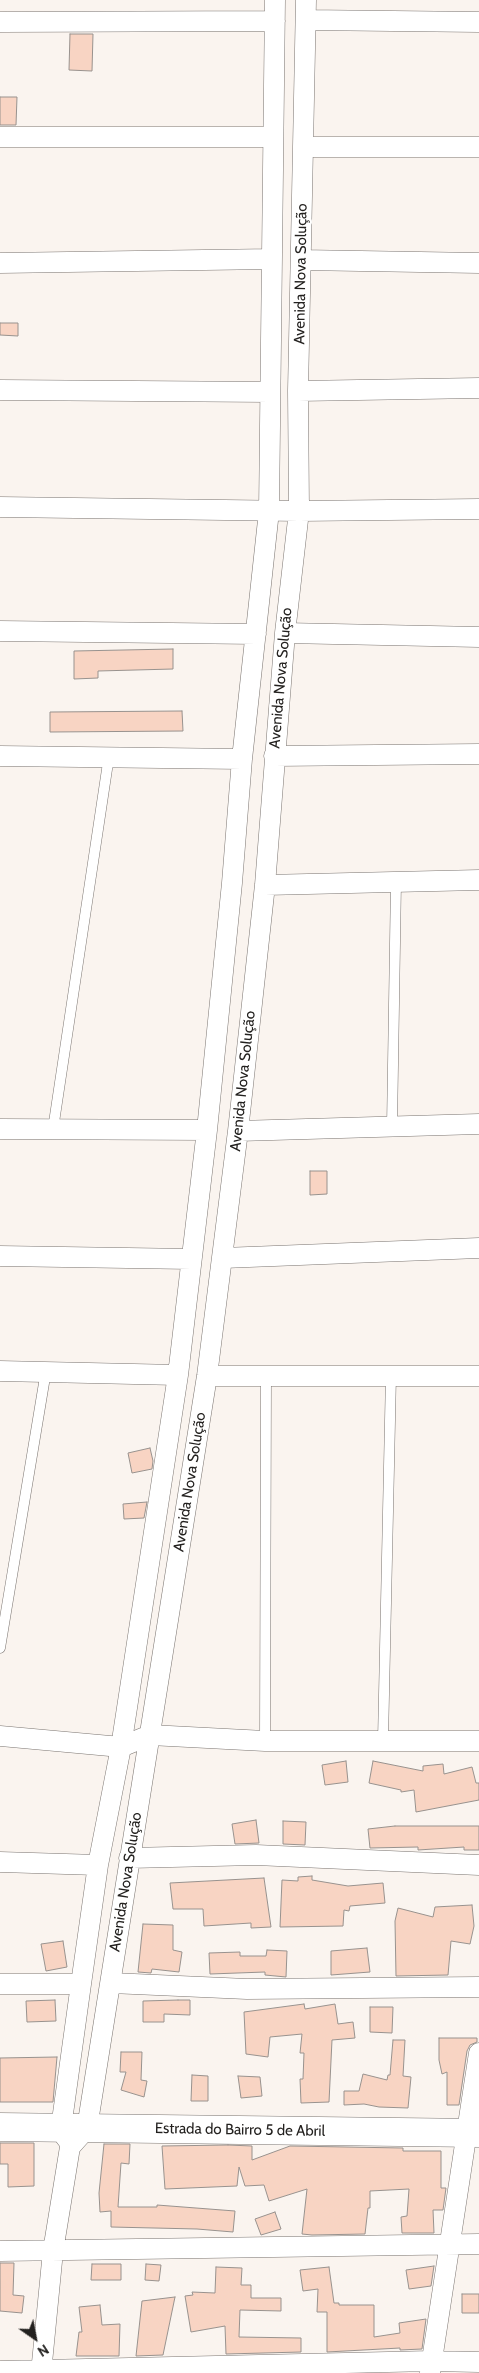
<!DOCTYPE html>
<html>
<head>
<meta charset="utf-8">
<style>
	body { margin:0 }
	#map { position:relative; width:479px; height:2373px; overflow:hidden; background:#faf4ef; font-family:Cabin,sans-serif }
	canvas { display:block }
	.north { position:absolute; left:10px; top:2313px; width:50px; height:50px; -webkit-text-stroke:4px #fff; paint-order:stroke; rotate:147deg; font-size:14px; font-weight:700; line-height:20px; text-align:center; color:#23211f }
	.north::after { content:''; display:block; margin:auto; width:18px; height:22px; background:#23211f; clip-path:polygon(50% 0,100% 100%,50% 72%,0 100%) }
</style>
</head>
<body>
<div id="map">
<canvas width="479" height="2373"></canvas>
<div class="north">N</div>
</div>
<script>
const ctx = document.querySelector('canvas').getContext('2d');
ctx.lineJoin = 'round';
function fillPath(path, color) {
  ctx.fillStyle = color;
  ctx.fill(path, 'evenodd');
}
function toPath(rows) {
  const path = new Path2D();
  for (const r of rows) {
    path.moveTo(r[0], r[1]);
    for (let i = 2; i < r.length; i += 2) path.lineTo(r[i], r[i + 1]);
  }
  return path;
}
function strokePath(path, color, width, dash) {
  ctx.strokeStyle = color;
  ctx.lineWidth = width;
  ctx.lineCap = dash ? 'butt' : 'round';
  ctx.setLineDash(dash || []);
  ctx.stroke(path);
}
function label(font, color, halo, rows, align = 'center') {
  ctx.font = font + ' Cabin,sans-serif';
  ctx.lineWidth = 4.5;
  ctx.setLineDash([]);
  ctx.textBaseline = 'middle';
  ctx.strokeStyle = halo;
  ctx.fillStyle = color;
  for (const [text, x, y, turn = 0] of rows) {
    ctx.save();
    ctx.translate(x, y);
    ctx.rotate((+turn || 0) * Math.PI / 180);
    ctx.textAlign = isNaN(turn) ? turn : align;
    if (halo) ctx.strokeText(text, 0, 0);
    ctx.fillText(text, 0, 0);
    ctx.restore();
  }
}
const building = toPath([
	[70,34,93,34,92,71,69,70,70,34],
	[0,97,17,97,16,125,0,125,0,97],
	[0,323,18,323,18,336,0,335,0,323],
	[173,649,173,669,98,671,98,678,74,679,74,651,173,649],
	[182,711,183,731,50,732,50,712,182,711],
	[310,1171,327,1171,327,1194,310,1195,310,1171],
	[150,1448,153,1461,152,1469,132,1473,128,1453,150,1448],
	[147,1502,144,1518,124,1519,123,1504,147,1502],
	[346,1761,348,1782,325,1785,322,1765,346,1761],
	[373,1761,423,1771,423,1766,443,1764,444,1774,472,1767,476,1783,479,1783,479,1800,416,1812,414,1790,401,1792,401,1790,369,1783,373,1761],
	[256,1820,259,1843,235,1844,232,1824,256,1820],
	[283,1821,306,1822,305,1845,283,1844,283,1821],
	[395,1826,479,1826,479,1850,464,1850,464,1847,418,1850,418,1847,370,1848,368,1829,395,1826],
	[312,1876,312,1880,348,1886,383,1883,385,1903,350,1906,349,1911,344,1910,343,1926,280,1927,282,1880,298,1881,298,1877,312,1876],
	[264,1878,271,1927,251,1928,251,1923,204,1926,203,1909,173,1909,170,1883,264,1878],
	[472,1905,474,1926,470,1944,451,1941,448,1975,396,1976,395,1921,398,1908,433,1917,435,1907,472,1905],
	[143,1924,173,1925,173,1950,182,1952,179,1972,152,1969,151,1973,138,1972,143,1924],
	[63,1941,67,1967,46,1971,41,1944,63,1941],
	[367,1948,370,1972,331,1975,331,1951,367,1948],
	[267,1950,287,1951,286,1977,265,1975,265,1972,210,1974,209,1953,240,1952,240,1956,266,1956,267,1950],
	[55,2000,56,2021,27,2022,26,2001,55,2000],
	[178,2000,190,2000,190,2015,164,2014,164,2022,143,2022,143,2001,178,2000],
	[304,2004,305,2009,335,2004,338,2024,353,2022,355,2038,332,2040,329,2102,301,2103,300,2079,303,2079,304,2053,300,2053,302,2034,270,2037,268,2057,246,2054,244,2012,304,2004],
	[370,2007,393,2007,392,2033,370,2032,370,2007],
	[439,2038,477,2038,477,2042,470,2045,467,2051,459,2105,447,2105,447,2072,442,2074,439,2060,439,2038],
	[393,2040,405,2040,403,2076,411,2077,408,2108,379,2107,364,2104,344,2105,344,2091,359,2091,363,2074,387,2080,388,2075,390,2075,393,2040],
	[121,2052,142,2052,141,2080,147,2081,144,2097,121,2090,126,2072,120,2072,121,2052],
	[57,2057,53,2102,0,2102,0,2058,57,2057],
	[192,2075,208,2076,208,2101,191,2101,192,2075],
	[238,2076,260,2077,262,2096,241,2098,238,2076],
	[0,2143,34,2143,34,2186,8,2187,8,2164,0,2164,0,2143],
	[104,2144,130,2144,129,2164,121,2163,118,2207,157,2207,157,2205,235,2211,233,2232,197,2229,111,2227,111,2211,100,2212,99,2193,104,2144],
	[228,2145,252,2146,252,2160,290,2146,403,2148,403,2151,441,2151,441,2188,446,2188,443,2210,433,2210,434,2233,402,2233,401,2217,407,2216,409,2189,370,2191,370,2208,368,2208,365,2234,312,2235,302,2234,307,2189,269,2201,264,2185,245,2186,239,2167,237,2186,165,2189,162,2146,228,2145],
	[275,2212,281,2229,261,2235,255,2219,275,2212],
	[0,2263,14,2263,13,2295,24,2296,22,2313,0,2311,0,2263],
	[92,2264,121,2264,121,2280,91,2280,92,2264],
	[146,2264,161,2265,159,2281,145,2280,146,2264],
	[434,2266,431,2286,409,2289,406,2270,434,2266],
	[216,2267,242,2268,241,2285,251,2285,251,2298,281,2298,281,2311,240,2310,239,2337,301,2338,301,2352,226,2354,225,2326,191,2332,185,2296,193,2295,192,2292,215,2293,216,2267],
	[329,2267,334,2303,339,2303,339,2305,374,2305,374,2337,400,2333,399,2323,426,2319,422,2349,400,2350,400,2348,327,2352,327,2312,317,2312,318,2289,303,2291,300,2270,329,2267],
	[462,2294,479,2294,479,2313,462,2313,462,2294],
	[175,2297,163,2355,136,2356,142,2301,175,2297],
	[100,2305,102,2325,120,2324,119,2356,76,2356,79,2332,82,2332,79,2307,100,2305]
]);
const lane = toPath([
	[392,1126,396,882],
	[53,1129,109,756],
	[0,1648,46,1371],
	[383,1740,391,1375],
	[265,1741,266,1374]
]);
const street = toPath([
	[306,20,479,22],
	[0,22,275,21],
	[0,137,272,137],
	[304,147,479,147],
	[301,260,479,263],
	[0,263,272,259],
	[0,390,270,392],
	[298,391,479,388],
	[0,507,299,511,479,509],
	[0,631,256,634],
	[285,633,479,637],
	[0,756,242,759],
	[274,756,479,754],
	[265,885,479,880],
	[0,1129,207,1130],
	[238,1131,479,1124],
	[0,1256,191,1259],
	[223,1258,479,1248],
	[0,1371,178,1375],
	[207,1376,479,1376],
	[0,1736,121,1747,150,1735,265,1741,479,1741],
	[129,1858,256,1855,479,1865],
	[0,1862,98,1865],
	[111,1983,247,1989,479,1987],
	[0,1984,81,1984],
	[66,2138,61,2128,81,1984,98,1865,121,1747,178,1375,207,1130,232,883,242,759,269,511,275,0],
	[0,2251,479,2244],
	[0,2371,431,2361,479,2362],
	[41,2373,53,2251,70,2147,87,2128,207,1376,238,1131,265,885,285,633,299,511,298,391,306,0],
	[430,2373,479,2053]
]);
const secondary = toPath([
	[0,2127,479,2133]
]);
const streetNames = [
	["Avenida Nova Solução",301,274,-89],
	["Avenida Nova Solução",281,678,-85],
	["Avenida Nova Solução",243,1081,-84],
	["Avenida Nova Solução",190,1482,-81],
	["Avenida Nova Solução",126,1882,-81],
	["Estrada do Bairro 5 de Abril",240,2130,1]
];
fillPath(building, '#f8d4c3');
strokePath(building, '#98928e', 1);
strokePath(lane, '#7b7571', 11);
strokePath(street, '#7b7571', 21);
strokePath(secondary, '#7b7571', 29);
strokePath(lane, '#fff', 10);
strokePath(street, '#fff', 20);
strokePath(secondary, '#fff', 28);
label('15px', '#23211f', '#fff', streetNames);
</script>
</body>
</html>
